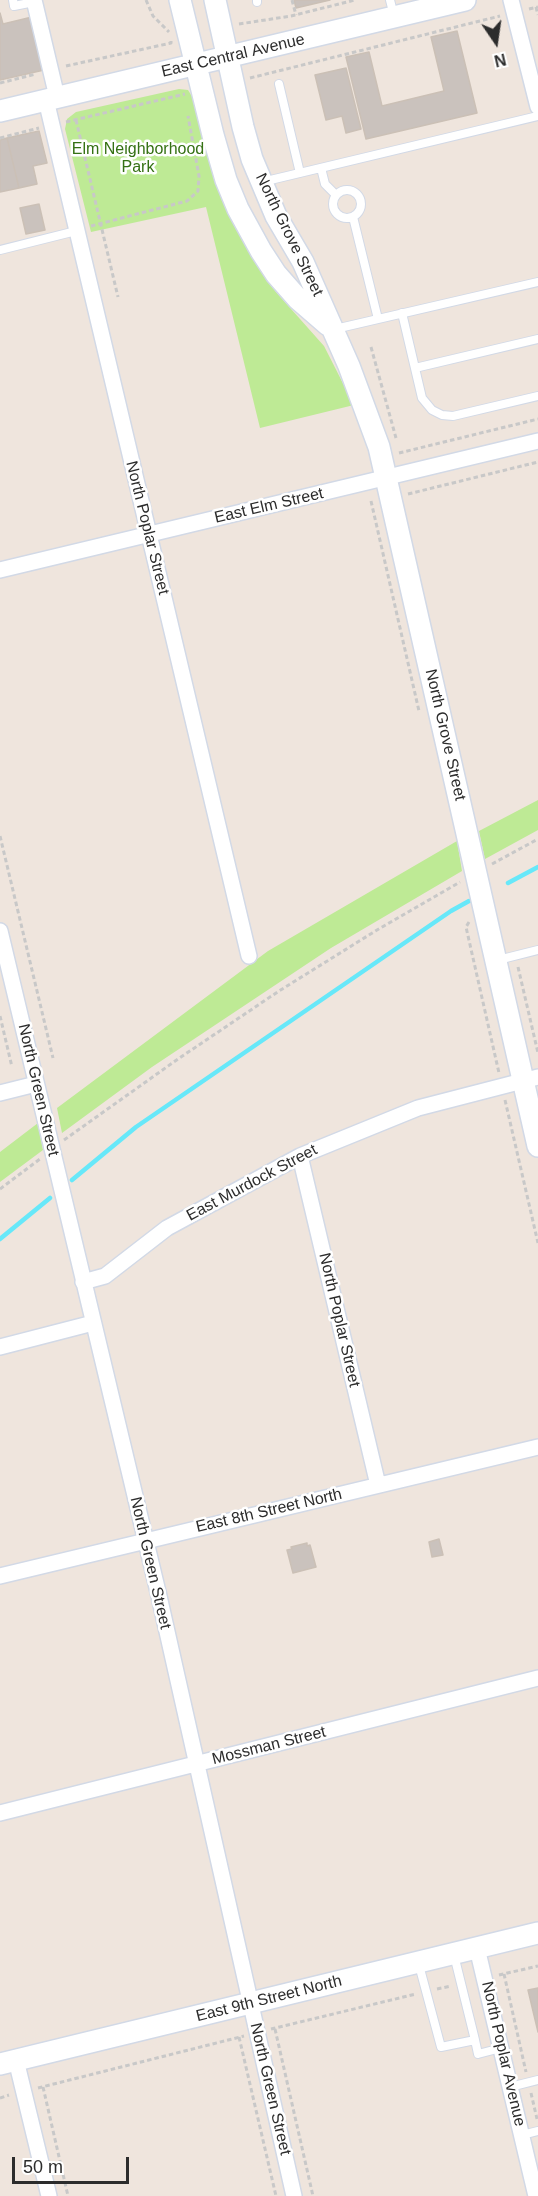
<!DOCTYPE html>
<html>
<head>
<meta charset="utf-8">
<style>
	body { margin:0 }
	#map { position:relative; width:538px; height:2196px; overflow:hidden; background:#efe5dd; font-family:Helvetica,sans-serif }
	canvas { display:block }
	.north { position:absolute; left:466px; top:12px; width:60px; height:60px; -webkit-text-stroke:4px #fff; paint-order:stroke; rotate:167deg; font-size:16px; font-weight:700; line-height:24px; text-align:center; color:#2c2c2c }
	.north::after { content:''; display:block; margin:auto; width:21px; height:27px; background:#2c2c2c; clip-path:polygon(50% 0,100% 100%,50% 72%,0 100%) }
	.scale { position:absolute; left:12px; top:2157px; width:117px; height:27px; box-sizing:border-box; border:3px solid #2c2c2c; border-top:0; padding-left:8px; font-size:18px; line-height:21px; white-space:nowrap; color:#2c2c2c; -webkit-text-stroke:4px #fff; paint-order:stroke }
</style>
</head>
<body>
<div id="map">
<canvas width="538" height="2196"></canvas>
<div class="north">N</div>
<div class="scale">50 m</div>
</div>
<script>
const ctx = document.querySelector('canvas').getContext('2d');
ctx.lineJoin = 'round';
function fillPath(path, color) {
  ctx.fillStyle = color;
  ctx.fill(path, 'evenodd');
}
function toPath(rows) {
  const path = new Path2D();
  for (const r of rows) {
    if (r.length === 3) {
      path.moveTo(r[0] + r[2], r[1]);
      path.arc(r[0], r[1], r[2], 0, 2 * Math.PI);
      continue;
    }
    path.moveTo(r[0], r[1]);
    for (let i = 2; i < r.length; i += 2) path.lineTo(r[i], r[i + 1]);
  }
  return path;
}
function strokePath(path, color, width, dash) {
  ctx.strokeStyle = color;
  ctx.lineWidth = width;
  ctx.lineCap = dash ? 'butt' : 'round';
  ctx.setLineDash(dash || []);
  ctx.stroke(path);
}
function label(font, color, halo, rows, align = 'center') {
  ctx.font = font + ' Helvetica,sans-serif';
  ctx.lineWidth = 5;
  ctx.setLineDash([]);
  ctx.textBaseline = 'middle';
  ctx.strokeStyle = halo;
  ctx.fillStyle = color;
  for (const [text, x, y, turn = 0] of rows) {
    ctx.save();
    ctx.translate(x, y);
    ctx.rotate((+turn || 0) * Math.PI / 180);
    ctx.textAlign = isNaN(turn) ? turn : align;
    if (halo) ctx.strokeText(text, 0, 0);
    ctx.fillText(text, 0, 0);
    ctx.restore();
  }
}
const green = toPath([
	[179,89,188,90,193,98,200,118,214,177,248,251,276,292,324,346,354,405,260,428,206,207,91,232,65,129,67,119,76,112],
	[538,800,538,830,485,859,479,831],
	[457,841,462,871,331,948,152,1067,62,1133,57,1108,268,951],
	[38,1123,43,1150,0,1182,0,1152]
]);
const stream = toPath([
	[508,883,538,867],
	[72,1180,136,1127,451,911,469,901],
	[0,1239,50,1198]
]);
const building = toPath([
	[294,0,330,0,296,8,294,0],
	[0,13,3,24,32,17,44,70,0,80,0,13],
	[457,31,477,113,366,139,346,57,369,52,382,106,444,91,431,37,457,31],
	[346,68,361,129,346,133,342,116,326,120,315,75,346,68],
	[39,131,47,163,33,166,37,184,19,188,7,138,39,131],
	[7,138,19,188,0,192,0,140,7,138],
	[39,204,45,230,26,234,20,208,39,204],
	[439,1539,443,1555,432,1557,429,1542,439,1539],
	[307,1543,307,1546,310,1545,316,1567,293,1573,287,1550,292,1549,291,1547,307,1543],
	[538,1988,538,2032,528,1990,538,1988]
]);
const path = toPath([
	[146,0,153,16,169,32],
	[292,0,296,15],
	[536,7,538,15],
	[529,9,538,7],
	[239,24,291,16,355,0],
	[66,66,171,43,171,41],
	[250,78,500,16],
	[0,83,36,74],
	[76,120,118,297],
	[66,122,185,94],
	[0,138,39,128],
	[91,226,187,201,198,191,199,176,188,116],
	[371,347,396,438],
	[399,453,538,419],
	[408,494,538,462],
	[371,501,419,711],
	[0,836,53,1058],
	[492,864,538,839],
	[469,922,466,927,499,1073],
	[518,967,538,1053],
	[0,1016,12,1067],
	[505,1100,538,1243],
	[64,1140,178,1059,279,991,377,930,460,882],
	[0,1189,40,1159],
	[504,1974,526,2072],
	[499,1975,538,1966],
	[437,1989,451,1986],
	[271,2029,416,1994],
	[275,2029,313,2196],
	[239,2037,276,2196],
	[43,2087,68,2196],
	[38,2088,244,2036],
	[531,2093,537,2119],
	[0,2098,9,2095]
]);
const lane = toPath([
	[13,0,14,6,34,2],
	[257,0,257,2],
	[390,0,394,16],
	[279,84,300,173],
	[321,168,325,184,336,195],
	[262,182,538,116],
	[347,204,14],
	[353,217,378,319],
	[0,250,76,231],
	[402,313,422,398,432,410,442,415,453,416,538,396],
	[335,329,538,282],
	[415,368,538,339],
	[498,960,538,950],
	[419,1965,441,2047,475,2040,454,1955],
	[475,2040,478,2054,501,2048],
	[510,2087,538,2080],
	[522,2135,538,2131]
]);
const street = toPath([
	[34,0,57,97],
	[511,0,538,107],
	[46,100,249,956],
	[0,570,538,441],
	[0,931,159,1596,294,2196],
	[0,1093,36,1084],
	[300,1156,378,1485],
	[83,1282,105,1276,167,1228,300,1156,418,1108,538,1077],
	[0,1347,93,1323],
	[0,1576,538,1447],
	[0,1813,538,1678],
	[477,1948,536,2196],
	[16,2060,49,2196]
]);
const secondary = toPath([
	[180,0,213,135,226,180,238,209,261,251,276,274,298,299,328,325],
	[215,0,243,127,252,159,276,216,303,262,349,366,379,447,538,1146],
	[0,111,465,0],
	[0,2064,538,1933]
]);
const streetNames = [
	["East Central Avenue",233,56,-13],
	["North Grove Street",289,235,64],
	["East Elm Street",269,506,-13],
	["North Poplar Street",147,528,76],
	["North Grove Street",445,735,77],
	["North Green Street",38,1090,77],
	["East Murdock Street",252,1183,-28],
	["North Poplar Street",339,1320,77],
	["East 8th Street North",269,1511,-13],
	["North Green Street",150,1563,77],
	["Mossman Street",269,1746,-14],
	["East 9th Street North",269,1999,-14],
	["North Poplar Avenue",503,2054,77],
	["North Green Street",270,2089,77]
];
const parkNames = [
	["Elm Neighborhood",138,150],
	["Park",138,168]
];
fillPath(green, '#beea95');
strokePath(stream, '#67e8f9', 4.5);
fillPath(building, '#cac2bd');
strokePath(building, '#cbc0b6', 1.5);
strokePath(lane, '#d2d9e6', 10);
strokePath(street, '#d2d9e6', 18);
strokePath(secondary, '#d2d9e6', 24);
strokePath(path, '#c8c8c8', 3, [4.5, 3]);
strokePath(lane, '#fff', 8);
strokePath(street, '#fff', 15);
strokePath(secondary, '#fff', 21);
label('16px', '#2c2c2c', '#fff', streetNames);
label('16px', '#357114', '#fff', parkNames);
</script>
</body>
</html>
